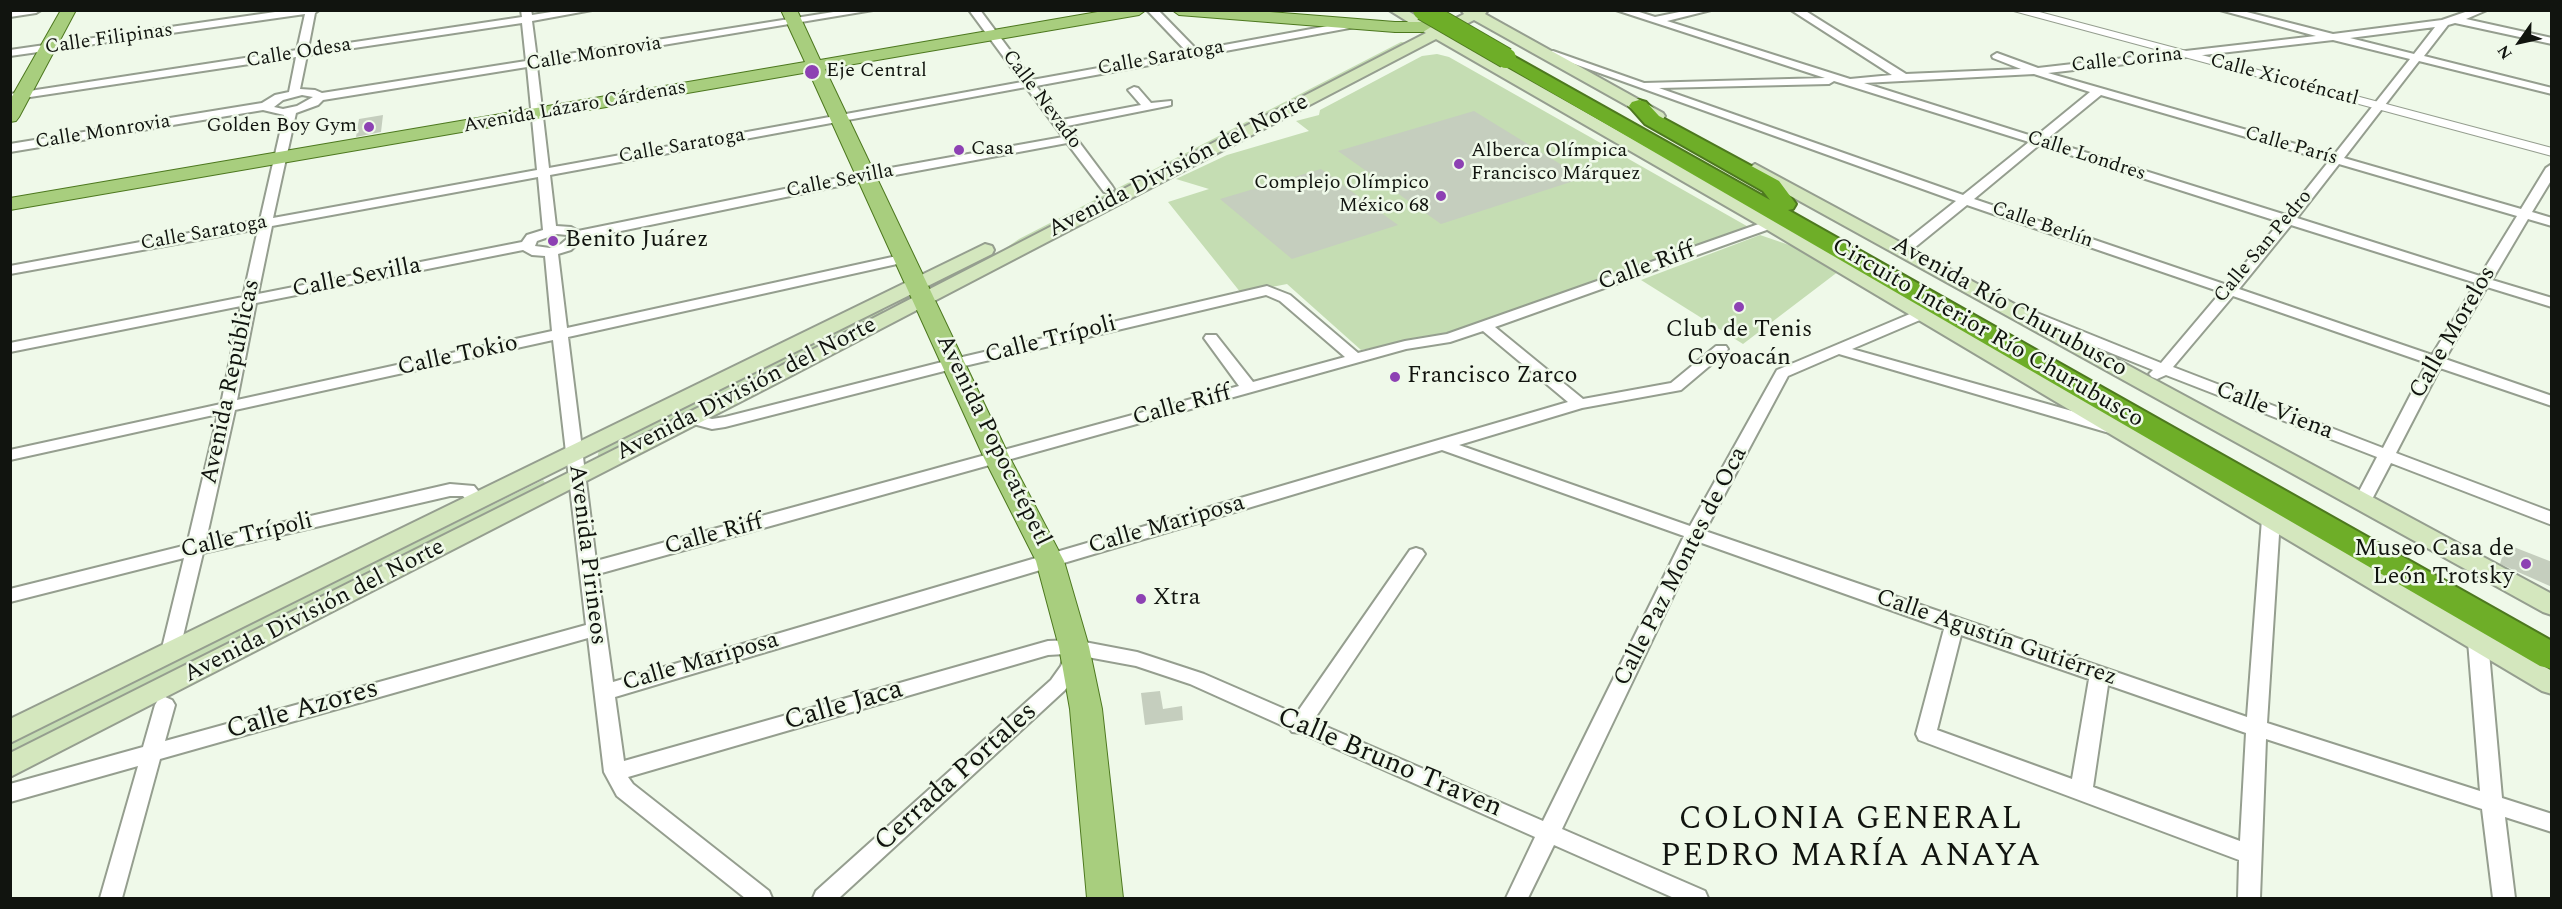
<!DOCTYPE html>
<html>
<head>
<meta charset="utf-8">
<style>
	body { margin:0 }
	#map { position:relative; width:2562px; height:909px; overflow:hidden; background:#eff9e9; font-family:Spectral,serif }
	canvas { display:block }
	.frame { position:absolute; inset:0; border:12px solid #11140f; pointer-events:none }
	.north { position:absolute; left:2490px; top:12px; width:60px; height:60px; -webkit-text-stroke:4px #eff9e9; paint-order:stroke; rotate:236deg; font-size:16px; font-weight:700; line-height:24px; text-align:center; color:#11140f }
	.north::after { content:''; display:block; margin:auto; width:21px; height:27px; background:#11140f; clip-path:polygon(50% 0,100% 100%,50% 72%,0 100%) }
</style>
</head>
<body>
<div id="map">
<canvas width="2562" height="909"></canvas>
<div class="frame"></div>
<div class="north">N</div>
</div>
<script>
const ctx = document.querySelector('canvas').getContext('2d');
ctx.lineJoin = 'round';
function fillPath(path, color) {
  ctx.fillStyle = color;
  ctx.fill(path, 'evenodd');
}
function toPath(rows) {
  const path = new Path2D();
  for (const r of rows) {
    path.moveTo(r[0], r[1]);
    for (let i = 2; i < r.length; i += 2) path.lineTo(r[i], r[i + 1]);
  }
  return path;
}
function strokePath(path, color, width, dash) {
  ctx.strokeStyle = color;
  ctx.lineWidth = width;
  ctx.lineCap = dash ? 'butt' : 'round';
  ctx.setLineDash(dash || []);
  ctx.stroke(path);
}
function label(font, color, halo, rows, align = 'center') {
  ctx.font = font + ' Spectral,serif';
  ctx.lineWidth = 5;
  ctx.setLineDash([]);
  ctx.textBaseline = 'middle';
  ctx.strokeStyle = halo;
  ctx.fillStyle = color;
  for (const [text, x, y, turn = 0] of rows) {
    ctx.save();
    ctx.translate(x, y);
    ctx.rotate((+turn || 0) * Math.PI / 180);
    ctx.textAlign = isNaN(turn) ? turn : align;
    if (halo) ctx.strokeText(text, 0, 0);
    ctx.fillText(text, 0, 0);
    ctx.restore();
  }
}
const green = toPath([
	[1401,42,1411,43,990,259,1019,239],
	[1437,54,1449,57,1752,229,1448,334,1361,350,1287,284,1241,293,1168,202,1209,189,1176,179,1227,155,1309,131,1296,121,1319,115,1320,110,1422,56],
	[1760,235,1795,247,1839,271,1743,344,1641,280],
	[881,306,885,314,597,460,599,449],
	[543,480,548,487,11,754,11,741]
]);
const building = toPath([
	[1474,111,1583,178,1441,224,1338,151],
	[383,115,381,132,356,137,359,119],
	[1321,169,1398,225,1292,259,1220,199],
	[2506,544,2552,562,2552,587,2500,564],
	[1160,691,1163,709,1182,706,1183,720,1145,725,1141,693]
]);
const minor = toPath([
	[41,10,36,13,10,17,10,11,41,10],
	[289,10,319,10,315,13,308,49,522,17,521,10,531,10,532,15,564,10,592,10,532,21,537,59,846,10,873,10,537,66,549,168,1022,82,969,10,980,10,1032,80,1187,52,1147,10,1158,10,1197,50,1355,21,1360,24,1355,27,1036,86,1062,120,1141,105,1128,90,1134,87,1138,88,1151,103,1171,101,1171,105,1167,106,1067,126,1112,186,1114,189,1112,192,1104,192,1067,143,868,180,582,239,571,250,558,254,567,328,906,254,913,258,906,262,568,337,596,561,1239,386,1204,338,1206,335,1216,335,1253,382,1345,357,1280,301,1266,295,956,368,725,427,712,429,686,422,684,419,686,416,692,414,712,419,725,417,954,359,1267,286,1290,295,1358,353,1405,341,1447,334,1770,220,1777,224,1775,227,1495,327,1583,399,1671,383,1716,346,1726,346,1728,349,1726,352,1681,390,1582,408,1459,445,1690,526,1777,370,1917,311,1927,311,1929,314,1927,317,1852,349,2118,424,2120,428,2112,433,2106,432,1839,354,1788,376,1705,531,2247,717,2262,519,2265,515,2271,513,2277,515,2280,519,2267,723,2480,791,2468,641,2471,636,2478,634,2485,636,2488,641,2502,798,2552,814,2552,832,2505,817,2515,898,2493,898,2482,809,2266,739,2260,898,2238,898,2239,860,1919,740,1916,734,1944,629,1699,542,1562,829,1705,891,1708,898,1674,898,1554,845,1528,898,1506,898,1535,837,1301,733,1292,732,1290,729,1190,684,1136,666,1082,656,1080,668,1065,690,839,898,813,898,816,891,1051,680,1061,666,1065,654,1048,655,628,777,633,784,769,891,772,898,745,898,617,796,604,772,588,638,160,759,122,898,100,898,138,766,10,802,10,784,143,747,155,705,158,700,165,697,172,700,175,705,165,741,586,625,553,340,235,410,206,540,450,484,474,486,487,502,484,506,478,508,472,506,463,496,450,496,203,553,178,657,171,659,164,657,161,652,184,558,10,602,10,589,187,545,218,414,10,460,10,450,221,404,241,306,10,352,10,343,243,297,258,229,10,274,10,266,260,220,284,115,263,110,10,152,10,144,262,103,275,95,289,92,296,57,10,100,10,94,297,50,305,14,10,56,10,50,289,10],
	[522,23,526,61,322,93,315,90,300,89,307,55,522,23],
	[527,67,537,170,273,218,296,113,318,105,323,100,527,67],
	[1026,87,1063,137,868,172,578,231,571,227,556,226,550,175,1026,87],
	[302,95,313,97,297,106,283,109,274,107,283,100,302,95],
	[538,177,543,230,527,235,522,242,258,294,272,226,538,177],
	[557,234,567,235,568,238,561,244,550,248,535,246,537,241,557,234],
	[523,250,532,255,545,256,552,331,237,400,256,303,523,250],
	[1483,331,1568,402,613,682,598,574,1406,349,1450,342,1483,331],
	[1442,450,1684,536,1543,821,1313,721,1425,554,1422,550,1416,548,1410,550,1296,714,1204,674,1137,652,1074,640,1048,641,624,761,615,697,1442,450],
	[1961,635,2089,679,2072,779,1937,730,1961,635],
	[2108,685,2246,733,2240,841,2093,787,2108,685],
	[1616,10,1633,10,1655,17,1689,10,1711,10,1667,21,1850,79,1892,75,1791,10,1804,10,1906,74,2021,69,1993,58,1992,56,1997,53,2038,68,2316,36,2220,10,2239,10,2333,34,2442,20,2471,10,2487,10,2466,19,2552,38,2552,44,2455,23,2448,25,2424,56,2552,88,2552,94,2419,61,2344,158,2521,209,2546,168,2552,164,2552,179,2532,212,2552,218,2552,226,2528,219,2492,280,2552,298,2552,307,2487,287,2445,359,2552,396,2552,406,2440,368,2396,453,2552,512,2552,525,2391,463,2369,505,2357,505,2354,501,2377,457,2166,375,2157,379,2152,377,2149,374,2153,370,2022,317,2020,314,2022,311,2032,311,2161,363,2221,292,1967,205,1908,253,1898,253,1896,250,1898,247,1956,201,1544,53,1545,51,1553,51,1644,83,1825,78,1616,10],
	[2435,27,2414,54,2350,38,2435,27],
	[2333,40,2410,59,2334,155,2048,73,2333,40],
	[2034,74,2090,92,2035,137,1864,83,2034,74],
	[1834,81,2029,142,1963,195,1659,88,1829,84,1834,81],
	[2101,95,2329,161,2286,215,2046,140,2101,95],
	[2039,145,2280,222,2227,285,1974,199,2039,145],
	[2339,164,2517,216,2480,276,2297,218,2339,164],
	[2291,225,2476,283,2432,355,2239,289,2291,225],
	[2233,296,2427,363,2383,448,2173,367,2233,296]
]);
const tertiary = toPath([
	[2010,10,2032,10,2552,148,2552,156,2010,10]
]);
const secondary = toPath([
	[1389,10,1406,10,1437,28,1464,14,1461,10,1488,10,1485,14,1663,113,1665,116,1663,119,1651,119,1474,20,1447,34,1776,220,2552,671,2552,694,2542,691,1764,228,1436,39,779,382,10,777,10,753,765,374,1426,33,1389,10],
	[1755,164,2552,594,2552,615,2543,612,1749,173,1747,169,1755,164],
	[985,244,992,246,994,250,992,254,10,743,10,719,985,244]
]);
const primary = toPath([
	[61,10,76,10,19,117,16,121,10,122,10,100,61,10],
	[781,10,797,10,820,60,1109,10,1146,10,1139,15,825,69,1010,458,1064,561,1089,647,1102,709,1123,898,1087,898,1070,709,1059,647,1036,561,984,458,809,72,10,210,10,198,805,62,781,10],
	[1172,10,1245,10,1395,22,1423,22,1431,27,1423,32,1395,32,1179,15,1172,10]
]);
const motorway = toPath([
	[1506,52,1770,200,1763,191,1645,124,1629,106,1632,102,1639,100,1646,102,1659,116,1779,181,1796,204,1793,209,1788,210,2552,641,2552,669,2540,666,1499,62,1497,58,1499,54,1506,52]
]);
const motorwayBridge = toPath([
	[1423,10,1506,58]
]);
const markers = [
	[812,72,8,"#8d41b3"],
	[369,127,6,"#8d41b3"],
	[959,150,6,"#8d41b3"],
	[1459,164,6,"#8d41b3"],
	[1441,196,6,"#8d41b3"],
	[553,241,6,"#8d41b3"],
	[1739,307,6,"#8d41b3"],
	[1395,377,6,"#8d41b3"],
	[2526,564,6,"#8d41b3"],
	[1141,599,6,"#8d41b3"]
];
const farStreetnames = [
	["Calle Filipinas",109,40,-8],
	["Calle Odesa",299,54,-9],
	["Calle Monrovia",594,55,-9],
	["Calle Saratoga",1161,59,-10],
	["Calle Corina",2127,61,-6],
	["Calle Xicoténcatl",2284,81,15],
	["Calle Nevado",1041,100,53],
	["Avenida Lázaro Cárdenas",575,108,-10],
	["Calle Monrovia",103,133,-9],
	["Calle Saratoga",682,147,-10],
	["Calle París",2291,147,16],
	["Calle Londres",2086,157,18],
	["Calle Sevilla",840,182,-11],
	["Calle Berlín",2042,226,19],
	["Calle Saratoga",204,234,-10],
	["Calle San Pedro",2264,247,-50]
];
const farPoinames = [
	["Eje Central",826,72],
	["Golden Boy Gym",357,127,"right"],
	["Casa",971,150],
	["Alberca Olímpica",1471,152],
	["Francisco Márquez",1471,175],
	["Complejo Olímpico",1429,184,"right"],
	["México 68",1429,207,"right"]
];
const streetNames = [
	["Avenida División del Norte",1179,167,-27],
	["Calle Riff",1647,268,-20],
	["Calle Sevilla",357,279,-11],
	["Avenida Río Churubusco",2009,308,29],
	["Calle Morelos",2454,333,-60],
	["Circuito Interior Río Churubusco",1987,334,30],
	["Calle Trípoli",1051,341,-14],
	["Calle Tokio",458,357,-12],
	["Avenida Repúblicas",232,382,-78],
	["Avenida División del Norte",747,390,-27],
	["Calle Riff",1182,407,-15],
	["Calle Viena",2274,412,21],
	["Avenida Popocatépetl",992,441,64],
	["Calle Mariposa",1167,526,-16],
	["Calle Riff",714,536,-15],
	["Calle Trípoli",247,537,-13],
	["Avenida Pirineos",586,555,83],
	["Calle Paz Montes de Oca",1682,567,-63],
	["Avenida División del Norte",315,612,-27],
	["Calle Agustín Gutiérrez",1996,639,19],
	["Calle Mariposa",701,663,-16]
];
const poiNames = [
	["Benito Juárez",565,241],
	["Club de Tenis",1739,331,"center"],
	["Coyoacán",1739,359,"center"],
	["Francisco Zarco",1407,377],
	["Museo Casa de",2514,550,"right"],
	["León Trotsky",2514,578,"right"],
	["Xtra",1153,599]
];
const nearStreetnames = [
	["Calle Jaca",844,707,-16],
	["Calle Azores",303,711,-16],
	["Calle Bruno Traven",1389,764,23],
	["Cerrada Portales",957,778,-42]
];
const nearNeighbourhoodnames = [
	["COLONIA GENERAL",1851,822],
	["PEDRO MARÍA ANAYA",1851,859]
];
fillPath(green, '#c5ddb3');
fillPath(building, '#c5cebe');
strokePath(minor, '#959e8f', 4);
strokePath(tertiary, '#959e8f', 2);
strokePath(secondary, '#959e8f', 4);
strokePath(primary, '#4d781f', 2);
strokePath(motorway, '#4d781f', 4);
fillPath(minor, '#fff');
fillPath(tertiary, '#fff');
fillPath(secondary, '#d4e7be');
fillPath(primary, '#a8ce7e');
fillPath(motorway, '#6eae28');
strokePath(motorwayBridge, '#4d781f', 22, []);
strokePath(motorwayBridge, '#6eae28', 20);
for (const [x, y, r, color] of markers) {
  const dot = new Path2D();
  dot.arc(x, y, r, 0, 2 * Math.PI);
  ctx.fillStyle = color;
  ctx.fill(dot);
  strokePath(dot, '#eff9e9', 2);
}
label('20px', '#11140f', '#eff9e9', farStreetnames);
label('20px', '#11140f', '#eff9e9', farPoinames, 'left');
label('24px', '#11140f', '#eff9e9', streetNames);
label('24px', '#11140f', '#eff9e9', poiNames, 'left');
label('28px', '#11140f', '#eff9e9', nearStreetnames);
ctx.letterSpacing = '1.5px';
label('32px', '#11140f', '#eff9e9', nearNeighbourhoodnames);
ctx.letterSpacing = '0px';
</script>
</body>
</html>
